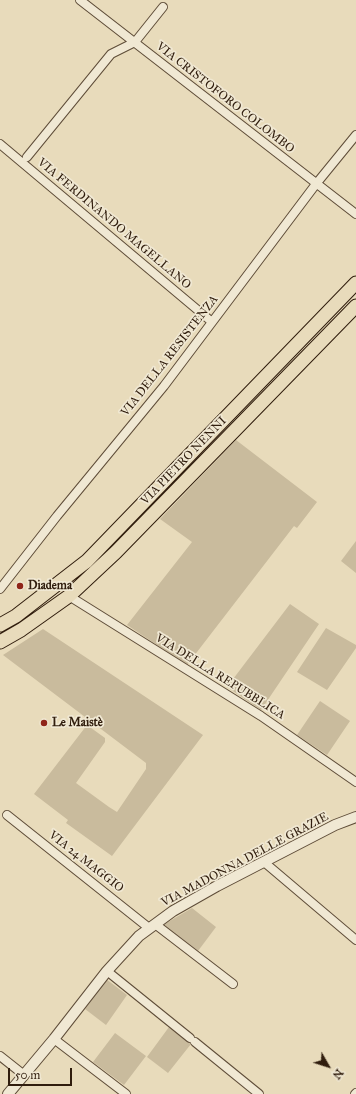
<!DOCTYPE html>
<html>
<head>
<meta charset="utf-8">
<style>
	body { margin:0 }
	#map { position:relative; width:356px; height:1094px; overflow:hidden; background:#e8dbbb; font-family:"IM FELL Great Primer",serif }
	canvas { display:block }
	.north { position:absolute; left:308px; top:1046px; width:40px; height:40px; -webkit-text-stroke:3px #f0e8d3; paint-order:stroke; rotate:129deg; font-size:11px; font-weight:700; line-height:16px; text-align:center; color:#301d0d }
	.north::after { content:''; display:block; margin:auto; width:14px; height:18px; background:#301d0d; clip-path:polygon(50% 0,100% 100%,50% 72%,0 100%) }
	.scale { position:absolute; left:8px; top:1068px; width:64px; height:18px; box-sizing:border-box; border:2px solid #301d0d; border-top:0; padding-left:5px; font-size:12px; line-height:14px; white-space:nowrap; color:#301d0d; -webkit-text-stroke:3px #f0e8d3; paint-order:stroke }
</style>
</head>
<body>
<div id="map">
<canvas width="356" height="1094"></canvas>
<div class="north">N</div>
<div class="scale">50 m</div>
</div>
<script>
const ctx = document.querySelector('canvas').getContext('2d');
ctx.lineJoin = 'round';
function fillPath(path, color) {
  ctx.fillStyle = color;
  ctx.fill(path, 'evenodd');
}
function toPath(rows) {
  const path = new Path2D();
  for (const r of rows) {
    path.moveTo(r[0], r[1]);
    for (let i = 2; i < r.length; i += 2) path.lineTo(r[i], r[i + 1]);
  }
  return path;
}
function strokePath(path, color, width, dash) {
  ctx.strokeStyle = color;
  ctx.lineWidth = width;
  ctx.lineCap = dash ? 'butt' : 'round';
  ctx.setLineDash(dash || []);
  ctx.stroke(path);
}
function label(font, color, halo, rows, align = 'center') {
  ctx.font = font + ' "IM FELL Great Primer",serif';
  ctx.lineWidth = 3.5;
  ctx.setLineDash([]);
  ctx.textBaseline = 'middle';
  ctx.strokeStyle = halo;
  ctx.fillStyle = color;
  for (const [text, x, y, turn = 0] of rows) {
    ctx.save();
    ctx.translate(x, y);
    ctx.rotate((+turn || 0) * Math.PI / 180);
    ctx.textAlign = isNaN(turn) ? turn : align;
    if (halo) ctx.strokeText(text, 0, 0);
    ctx.fillText(text, 0, 0);
    ctx.restore();
  }
}
const green = toPath([
	[236,440,317,502,297,528,294,526,187,665,127,625,192,542,160,519],
	[356,541,356,573,341,561],
	[290,604,319,624,261,710,227,687],
	[326,628,356,645,356,648,327,690,297,672],
	[43,629,203,735,112,856,66,823,68,820,34,794,87,725,105,738,105,742,76,783,109,807,117,812,146,769,146,763,3,655],
	[320,701,350,721,327,755,297,735],
	[192,908,216,927,198,951,163,925],
	[106,979,127,995,106,1025,85,1009],
	[169,1027,191,1044,168,1073,147,1057],
	[115,1033,146,1056,124,1085,93,1062]
]);
const minor = toPath([
	[80,0,356,214],
	[0,144,212,322],
	[27,157,111,54,135,42,163,7],
	[0,589,57,516,164,386,316,184,356,135],
	[69,596,261,716,356,782],
	[7,815,149,928],
	[264,862,356,940],
	[155,924,233,984],
	[107,971,190,1038],
	[54,1039,126,1094],
	[195,1042,259,1094],
	[0,1056,24,1075],
	[355,1094,356,1093]
]);
const tertiary = toPath([
	[8,1094,54,1039,107,971,139,936,173,911,217,886,335,825,356,817]
]);
const primary = toPath([
	[0,625,16,616,87,561,356,283],
	[0,642,21,630,69,596,116,552,356,306]
]);
const markers = [
	[20,586,4,"#8f2418"],
	[44,723,4,"#8f2418"]
];
const streetNames = [
	["VIA CRISTOFORO COLOMBO",225,98,38],
	["VIA FERDINANDO MAGELLANO",114,224,40],
	["VIA DELLA RESISTENZA",170,356,-52],
	["VIA PIETRO NENNI",184,461,-46],
	["VIA DELLA REPUBBLICA",220,677,32],
	["VIA MADONNA DELLE GRAZIE",245,860,-28],
	["VIA 24 MAGGIO",86,862,38]
];
const poiNames = [
	["Diadema",28,586],
	["Le Maistè",52,723]
];
fillPath(green, '#c9bb9d');
strokePath(minor, '#5e4c38', 10);
strokePath(tertiary, '#5e4c38', 12);
strokePath(primary, '#301d0d', 15);
strokePath(minor, '#f0e8d3', 8);
strokePath(tertiary, '#f0e8d3', 10);
strokePath(primary, '#e8dbbb', 13);
for (const [x, y, r, color] of markers) {
  const dot = new Path2D();
  dot.arc(x, y, r, 0, 2 * Math.PI);
  ctx.fillStyle = color;
  ctx.fill(dot);
  strokePath(dot, '#f0e8d3', 1.5);
}
label('12px', '#301d0d', '#f0e8d3', streetNames);
label('bold 12px', '#301d0d', '#f0e8d3', poiNames, 'left');
</script>
</body>
</html>
